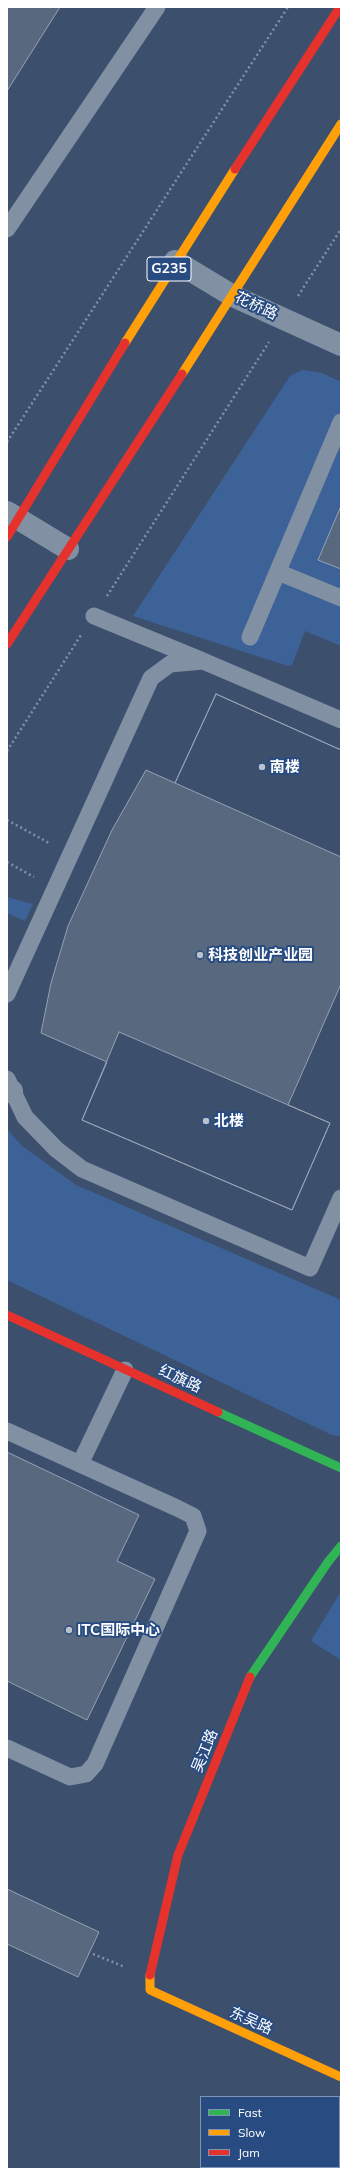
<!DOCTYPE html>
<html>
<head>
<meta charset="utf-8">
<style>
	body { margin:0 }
	#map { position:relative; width:348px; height:2176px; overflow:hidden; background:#3c506e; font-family:Mulish,sans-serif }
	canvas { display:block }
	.frame { position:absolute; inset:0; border:8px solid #fff; pointer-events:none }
	.legend { position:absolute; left:200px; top:2096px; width:140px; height:72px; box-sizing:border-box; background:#284c82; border:1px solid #7e94b4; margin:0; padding:5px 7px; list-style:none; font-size:12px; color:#fff }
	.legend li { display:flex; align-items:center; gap:8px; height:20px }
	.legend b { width:20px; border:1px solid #7e94b4 }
</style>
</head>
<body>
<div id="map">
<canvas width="348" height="2176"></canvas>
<div class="frame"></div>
<ul class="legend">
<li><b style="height:5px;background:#30b455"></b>Fast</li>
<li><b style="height:5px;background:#ff9f0a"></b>Slow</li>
<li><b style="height:5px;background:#e5322d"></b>Jam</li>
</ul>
</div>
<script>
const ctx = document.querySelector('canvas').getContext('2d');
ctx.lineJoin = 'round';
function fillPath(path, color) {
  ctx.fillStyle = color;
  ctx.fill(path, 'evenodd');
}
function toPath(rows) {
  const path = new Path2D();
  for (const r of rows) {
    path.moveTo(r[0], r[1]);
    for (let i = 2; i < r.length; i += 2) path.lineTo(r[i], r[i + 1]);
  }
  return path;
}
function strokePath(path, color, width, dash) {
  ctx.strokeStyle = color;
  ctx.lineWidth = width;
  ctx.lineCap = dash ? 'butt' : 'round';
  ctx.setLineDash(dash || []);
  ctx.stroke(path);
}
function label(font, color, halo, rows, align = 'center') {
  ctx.font = font + ' Mulish,"Noto Sans SC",sans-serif';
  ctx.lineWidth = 4;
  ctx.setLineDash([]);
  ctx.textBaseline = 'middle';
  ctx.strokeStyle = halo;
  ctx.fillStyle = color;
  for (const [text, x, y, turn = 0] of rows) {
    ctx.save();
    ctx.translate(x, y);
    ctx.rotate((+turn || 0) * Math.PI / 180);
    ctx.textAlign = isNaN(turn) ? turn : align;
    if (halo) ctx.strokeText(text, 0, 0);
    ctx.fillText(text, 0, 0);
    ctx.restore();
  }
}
const green = toPath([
	[303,370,322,373,341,382,341,646,305,631,292,665,288,666,133,616,290,376],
	[7,897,33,904,25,921,7,913],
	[7,1129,21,1145,76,1185,341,1300,341,1436,332,1435,7,1280],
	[341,1591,341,1660,311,1641]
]);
const building = toPath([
	[7,7,60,7,7,91,7,7],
	[341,506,341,569,318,560,341,506],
	[216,694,341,750,341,984,288,1105,330,1123,292,1210,82,1120,107,1062,41,1033,51,983,68,926,112,830,146,770,175,783,216,694],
	[216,694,341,750,341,857,175,783,216,694],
	[119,1032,330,1123,292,1210,82,1120,119,1032],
	[7,1452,139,1515,117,1561,155,1579,87,1720,7,1681,7,1452],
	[7,1889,99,1932,78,1977,7,1944,7,1889]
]);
const path = toPath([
	[298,296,341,229],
	[7,442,288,7],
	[107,596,269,342],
	[7,751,81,635],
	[7,820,49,843],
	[7,862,34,877],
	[93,1954,125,1967]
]);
const lane = toPath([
	[7,229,157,7],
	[278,572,341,598],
	[94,616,201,660],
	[250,637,341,422],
	[7,994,151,678,170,664,203,661,341,720],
	[7,1079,25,1117,56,1149,82,1169,310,1268,341,1198],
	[7,1431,177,1508,193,1516,198,1531,95,1764,86,1774,70,1777,7,1748],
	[80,1464,125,1370]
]);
const street = toPath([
	[175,261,233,296,341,345],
	[7,512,68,549],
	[7,1092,12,1091]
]);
const fast = toPath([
	[218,1412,341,1468],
	[250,1677,328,1562,341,1546]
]);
const slow = toPath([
	[125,343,235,169],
	[182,374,341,124],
	[150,1975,150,1990,341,2077]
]);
const jam = toPath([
	[235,169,340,7],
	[7,537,125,343],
	[7,644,182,374],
	[7,1315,218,1412],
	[150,1975,178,1855,250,1677]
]);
const markers = [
	[262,767,4,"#bbc2cc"],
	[200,955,4,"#bbc2cc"],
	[206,1121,4,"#bbc2cc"],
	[69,1630,4,"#bbc2cc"]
];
const shields = [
	[169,269,44]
];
const shieldNames = [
	["G235",169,269]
];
const streetNames = [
	["花桥路",256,306,25],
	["红旗路",180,1379,25],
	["吴江路",205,1751,-68],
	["东吴路",251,2021,24]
];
const poiNames = [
	["南楼",270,767],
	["科技创业产业园",208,955],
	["北楼",214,1121],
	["ITC国际中心",77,1630]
];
fillPath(green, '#3d6298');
fillPath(building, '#58687f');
strokePath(building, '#96a1b2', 1);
strokePath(path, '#8290a4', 2.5, [2, 3]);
strokePath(lane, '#8290a4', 17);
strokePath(street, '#8290a4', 22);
strokePath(fast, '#30b455', 9);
strokePath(slow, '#ff9f0a', 9);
strokePath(jam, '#e5322d', 9);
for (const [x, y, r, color] of markers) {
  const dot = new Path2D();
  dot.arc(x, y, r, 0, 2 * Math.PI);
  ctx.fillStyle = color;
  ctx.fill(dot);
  strokePath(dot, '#284c82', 1.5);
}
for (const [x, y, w] of shields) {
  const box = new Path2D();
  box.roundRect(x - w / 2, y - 12, w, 24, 3);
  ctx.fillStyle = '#284c82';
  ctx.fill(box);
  strokePath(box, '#fff', 1);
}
label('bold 14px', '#fff', null, shieldNames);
label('15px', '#fff', '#284c82', streetNames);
label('bold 15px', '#fff', '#284c82', poiNames, 'left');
</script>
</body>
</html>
